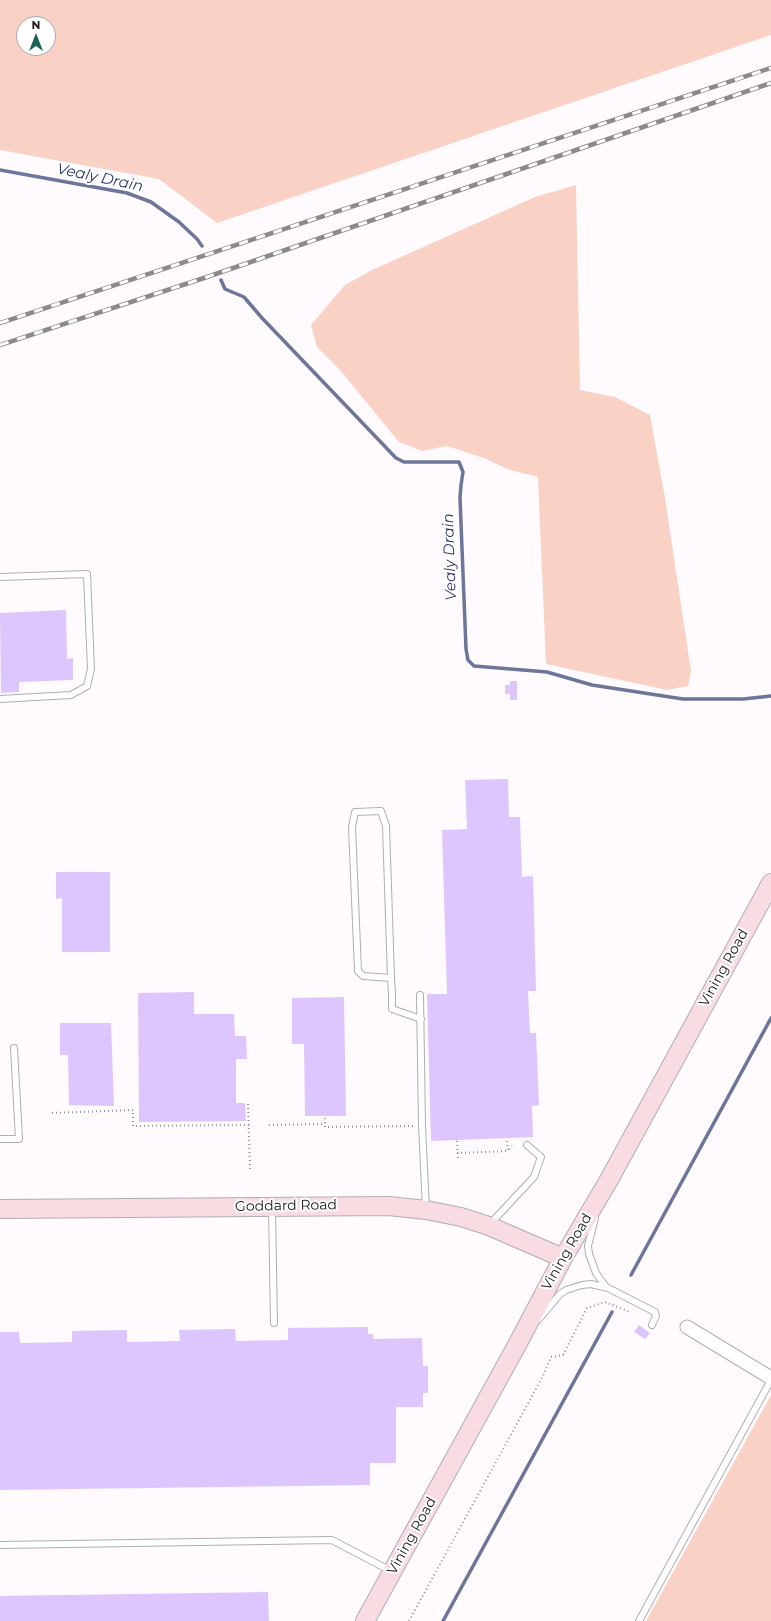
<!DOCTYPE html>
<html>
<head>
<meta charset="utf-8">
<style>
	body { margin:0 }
	#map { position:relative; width:771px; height:1621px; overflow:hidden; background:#fefafd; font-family:Montserrat,sans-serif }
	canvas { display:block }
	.north { position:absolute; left:16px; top:16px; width:40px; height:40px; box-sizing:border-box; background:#fff; border:1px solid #a6a6a6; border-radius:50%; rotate:0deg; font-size:11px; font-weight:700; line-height:16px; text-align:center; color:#212021 }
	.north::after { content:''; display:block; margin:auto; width:14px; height:18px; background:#1d6355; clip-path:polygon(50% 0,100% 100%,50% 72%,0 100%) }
</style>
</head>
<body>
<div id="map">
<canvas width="771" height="1621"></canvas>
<div class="north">N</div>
</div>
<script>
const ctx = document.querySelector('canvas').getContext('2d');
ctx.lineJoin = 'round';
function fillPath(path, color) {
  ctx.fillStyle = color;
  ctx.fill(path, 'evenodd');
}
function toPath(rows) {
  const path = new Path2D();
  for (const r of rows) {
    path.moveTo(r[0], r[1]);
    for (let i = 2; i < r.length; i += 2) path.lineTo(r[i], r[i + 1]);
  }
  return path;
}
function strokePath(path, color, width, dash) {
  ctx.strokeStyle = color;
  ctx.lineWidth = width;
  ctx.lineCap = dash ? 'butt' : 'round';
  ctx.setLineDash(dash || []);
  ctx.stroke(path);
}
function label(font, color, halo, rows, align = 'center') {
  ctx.font = font + ' Montserrat,sans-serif';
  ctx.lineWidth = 4;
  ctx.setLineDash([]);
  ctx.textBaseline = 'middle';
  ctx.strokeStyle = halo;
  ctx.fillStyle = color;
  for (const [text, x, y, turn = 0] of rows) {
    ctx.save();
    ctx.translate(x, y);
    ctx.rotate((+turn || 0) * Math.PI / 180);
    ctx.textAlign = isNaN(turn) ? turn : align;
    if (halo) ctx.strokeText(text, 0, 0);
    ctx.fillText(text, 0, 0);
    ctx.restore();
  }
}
const green = toPath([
	[0,0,771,0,771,35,217,223,159,179,0,150],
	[24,24,48,24,48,48,24,48],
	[576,185,580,390,615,397,650,415,665,498,691,671,688,686,667,690,546,664,538,477,507,469,484,458,447,446,422,451,399,442,340,370,317,347,311,325,345,285,372,270,535,197],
	[771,1395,771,1621,646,1621]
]);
const stream = toPath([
	[0,170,127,193,151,202,179,222,197,239,202,246],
	[221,280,225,289,244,297,262,318,396,458,404,462,459,462,463,472,461,485,460,498,466,649,468,660,474,666,547,672,592,685,683,699,743,699,771,696],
	[631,1275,771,1018],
	[443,1621,612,1312]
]);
const building = toPath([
	[66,610,67,659,73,658,73,680,19,682,19,692,1,693,0,613],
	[510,681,517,681,517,700,510,700,510,694,505,694,505,685,510,685],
	[508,779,509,817,520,817,522,877,533,876,536,991,528,991,530,1033,536,1033,539,1105,532,1106,533,1137,431,1141,427,994,447,994,442,830,467,829,465,780],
	[56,872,110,872,110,952,62,952,62,898,56,899],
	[194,992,194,1014,234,1014,235,1036,246,1036,247,1059,236,1059,236,1103,245,1103,246,1121,139,1122,138,993],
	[344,997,346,1116,305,1116,304,1044,292,1044,292,998],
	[60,1023,111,1023,114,1106,69,1105,68,1055,60,1055],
	[639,1325,650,1333,645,1339,634,1332],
	[368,1327,368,1334,373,1334,373,1339,422,1338,423,1366,428,1366,428,1393,423,1393,423,1407,396,1407,396,1463,370,1463,370,1485,0,1490,0,1332,19,1332,20,1343,72,1342,72,1331,127,1330,127,1342,180,1341,179,1330,235,1329,236,1341,288,1340,288,1328],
	[268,1592,269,1621,0,1621,0,1596]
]);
const path = toPath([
	[248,1104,250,1170],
	[52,1113,133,1110,133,1126,249,1125],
	[325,1118,325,1127,414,1126],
	[269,1125,325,1124],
	[457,1141,458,1161],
	[507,1141,508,1151,512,1146],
	[457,1153,508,1151],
	[409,1621,543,1376,551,1357,563,1355,587,1308,605,1302,630,1312]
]);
const lane = toPath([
	[0,577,87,574,91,669,87,686,71,695,0,699],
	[391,978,363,976,358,971,352,827,355,812,381,811,386,826,391,978,392,994,392,1009,421,1019],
	[420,995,422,1126,426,1209],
	[0,1139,19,1139,14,1048],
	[272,1208,274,1323],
	[595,1218,588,1246,589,1254,596,1273,606,1287],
	[490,1224,534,1177,541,1157,527,1145],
	[539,1319,560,1294,566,1290,582,1285,591,1284,608,1288,655,1312,656,1316,652,1325],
	[0,1545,332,1540,391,1571],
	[639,1621,771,1380]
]);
const street = toPath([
	[687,1327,771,1378]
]);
const secondary = toPath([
	[0,1209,389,1206,426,1210,461,1217,489,1226,563,1258],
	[365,1621,517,1345,563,1258,610,1178,771,883]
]);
const rail = toPath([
	[0,323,771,68],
	[0,345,207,277,771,83]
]);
const streetNames = [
	["Vining Road",724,968,-61],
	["Goddard Road",286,1206,-1],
	["Vining Road",567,1252,-60],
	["Vining Road",412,1536,-61]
];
const waterNames = [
	["Vealy Drain",100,178,12],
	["Vealy Drain",450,557,-92]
];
fillPath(green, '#f9d2c5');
strokePath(stream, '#6c759a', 3.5);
fillPath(building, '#ddc6fd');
strokePath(lane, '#b1adb0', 8);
strokePath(street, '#b1adb0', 15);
strokePath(secondary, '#b1adb0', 20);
strokePath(path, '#949294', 2, [1, 3]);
strokePath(lane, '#fff', 6);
strokePath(street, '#fff', 13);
strokePath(secondary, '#f9dce2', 18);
strokePath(rail, '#8b898b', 4.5);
strokePath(rail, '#fff', 3, [9]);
label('14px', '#212021', '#fff', streetNames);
label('italic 15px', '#2a3574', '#fff', waterNames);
</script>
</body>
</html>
